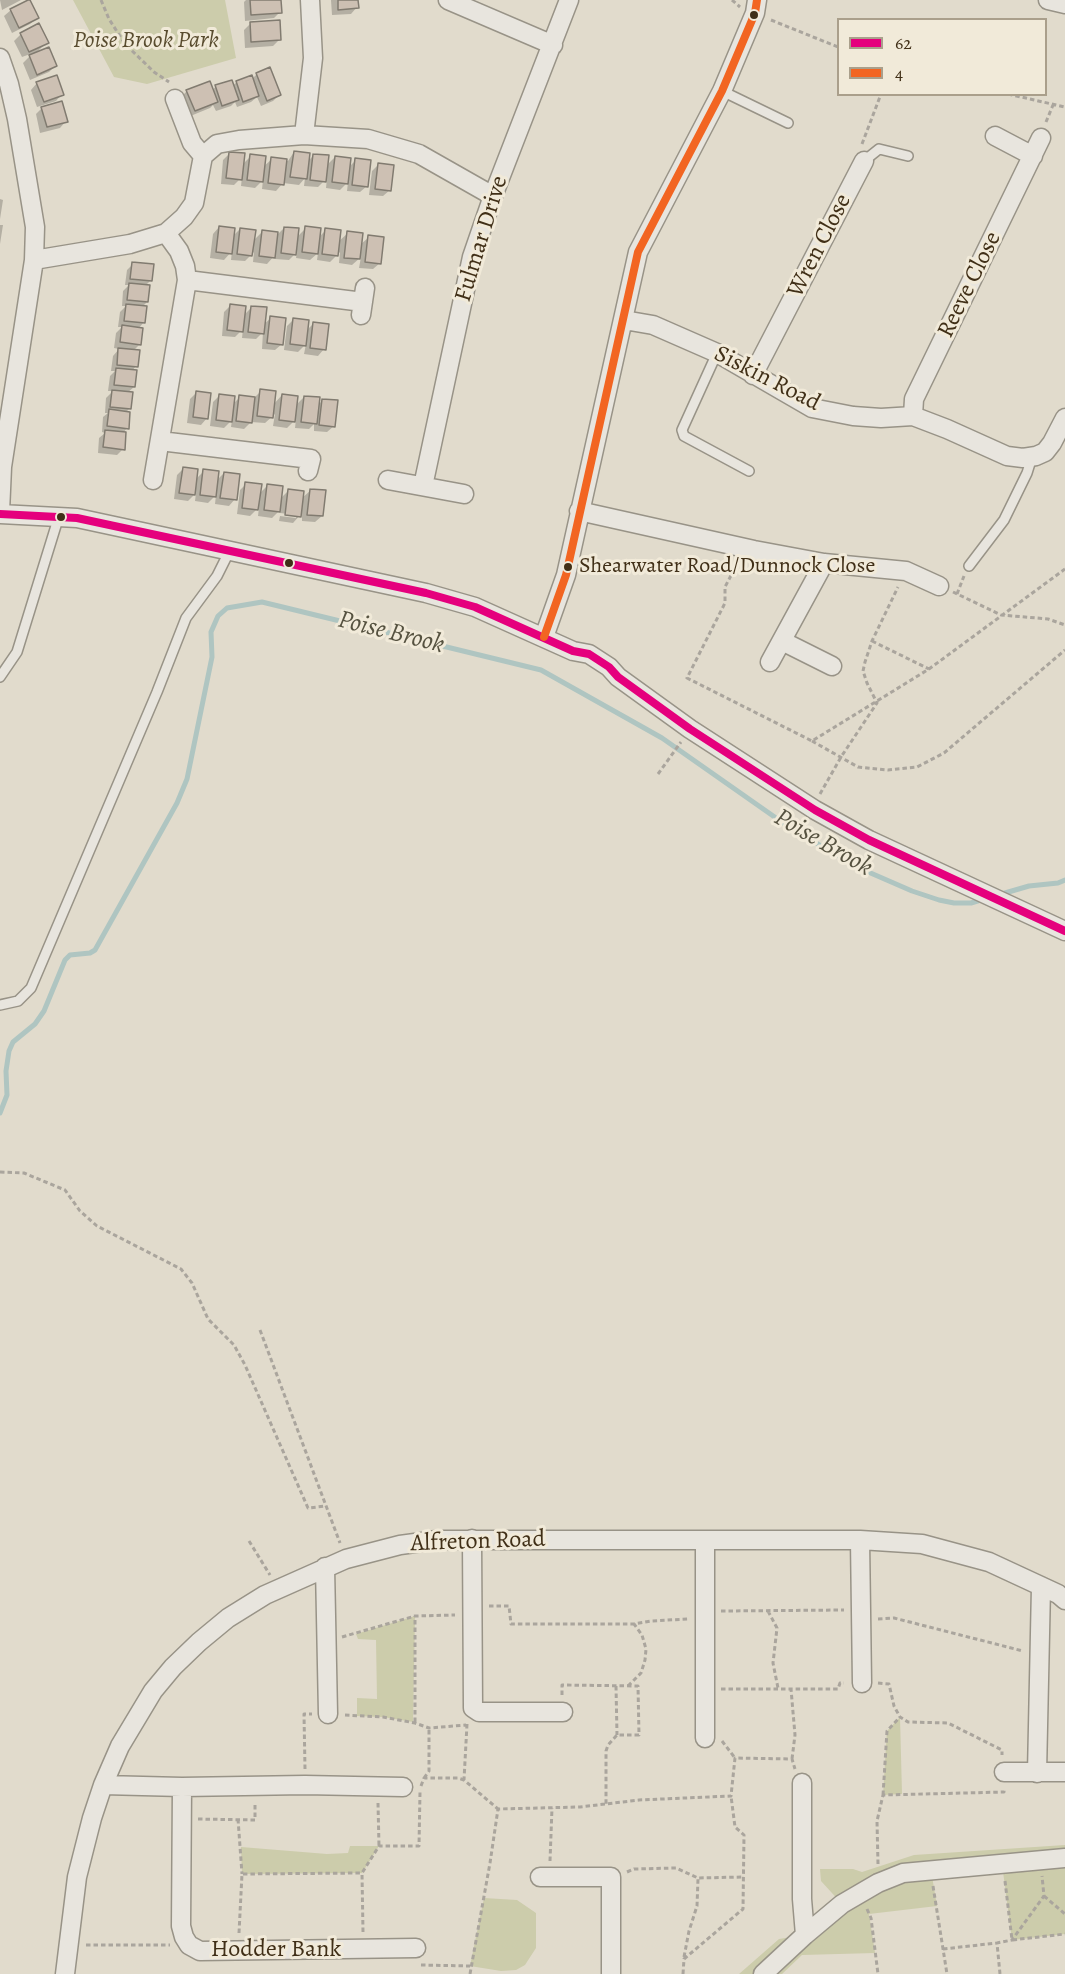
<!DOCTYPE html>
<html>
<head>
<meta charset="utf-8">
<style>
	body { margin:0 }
	#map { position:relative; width:1065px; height:1974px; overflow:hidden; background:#e1dbcc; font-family:Alegreya,serif }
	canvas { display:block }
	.legend { position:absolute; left:837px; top:18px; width:210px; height:78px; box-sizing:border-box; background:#f1ead9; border:2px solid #aa9f8b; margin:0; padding:8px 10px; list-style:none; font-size:18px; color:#402f17 }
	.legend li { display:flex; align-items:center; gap:12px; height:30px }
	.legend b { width:30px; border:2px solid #aa9f8b }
</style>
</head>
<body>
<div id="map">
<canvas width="1065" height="1974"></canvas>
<ul class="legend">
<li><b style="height:8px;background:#e5007d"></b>62</li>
<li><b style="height:8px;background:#f26522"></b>4</li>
</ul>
</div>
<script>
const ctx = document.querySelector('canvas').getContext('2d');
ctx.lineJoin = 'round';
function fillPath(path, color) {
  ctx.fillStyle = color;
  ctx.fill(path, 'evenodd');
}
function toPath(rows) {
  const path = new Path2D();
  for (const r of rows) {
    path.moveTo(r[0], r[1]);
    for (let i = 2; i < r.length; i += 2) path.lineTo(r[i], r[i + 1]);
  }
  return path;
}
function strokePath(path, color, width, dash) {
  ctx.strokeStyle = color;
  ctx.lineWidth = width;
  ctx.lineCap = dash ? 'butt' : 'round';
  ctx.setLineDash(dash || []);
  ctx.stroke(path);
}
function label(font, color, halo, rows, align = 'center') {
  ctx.font = font + ' Alegreya,serif';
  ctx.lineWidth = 6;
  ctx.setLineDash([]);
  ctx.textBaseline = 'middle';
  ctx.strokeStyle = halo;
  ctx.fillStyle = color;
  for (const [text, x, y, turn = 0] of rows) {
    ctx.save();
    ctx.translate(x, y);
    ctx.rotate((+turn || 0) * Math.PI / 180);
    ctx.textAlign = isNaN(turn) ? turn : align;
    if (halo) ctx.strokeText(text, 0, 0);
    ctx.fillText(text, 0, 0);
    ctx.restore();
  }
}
const green = toPath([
	[73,0,225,0,236,58,147,84,114,77],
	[415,1616,413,1722,383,1717,357,1716,357,1698,377,1699,376,1640,358,1639,356,1634],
	[900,1717,902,1794,883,1795,887,1731],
	[1065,1845,1065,1934,1012,1940,1002,1864,931,1870,937,1906,869,1914,875,1953,802,1955,782,1974,739,1974,779,1939,805,1935,842,1904,821,1881,820,1869,853,1869,862,1872,914,1855],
	[350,1846,379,1846,362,1873,242,1874,241,1847,327,1854,348,1853],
	[484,1898,517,1900,536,1913,536,1948,525,1965,516,1970,501,1971,470,1966]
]);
const shadow = toPath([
	[0,0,21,0,2,10],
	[246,0,279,0,280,12,274,18,245,21,244,2],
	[331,0,357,0,357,7,351,14,332,15],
	[11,10,37,18,30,24,12,33,4,16],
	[250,24,280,39,273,46,245,48,244,30],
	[39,25,47,42,35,54,55,66,49,72,30,80,23,63,33,53,22,57,14,41,21,34],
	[257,74,279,95,273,101,261,106,257,97,251,102,237,107,235,102,231,106,216,111,213,105,210,108,188,117,181,97,187,91,212,91,216,86,232,86,237,82,252,79],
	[37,83,62,94,56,101,37,107,31,90],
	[44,106,66,121,60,128,40,133,36,114],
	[294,152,307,162,314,155,326,166,335,157,348,168,356,160,367,186,360,192,347,191,348,182,340,190,326,188,327,178,318,187,304,186,305,178,299,185,283,183,276,191,262,189,263,180,255,188,241,186,242,177,234,185,221,184,223,160,230,153,243,164,251,156,263,167,272,159,288,161],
	[379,164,390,190,383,196,369,195,372,171],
	[0,199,3,200,0,219],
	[0,225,3,225,0,244],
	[219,227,232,237,240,229,253,241,262,232,275,237,284,228,297,237,306,228,319,237,326,230,338,242,348,233,360,245,369,237,380,263,373,269,359,268,361,257,352,265,339,263,340,252,330,262,317,260,318,253,310,260,296,258,297,252,289,260,275,259,275,255,267,264,253,262,254,252,245,261,231,260,232,251,224,260,210,258,213,234],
	[133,264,150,281,145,286,147,302,142,307,144,322,138,329,140,344,133,351,136,366,132,371,134,387,127,393,130,408,125,413,127,428,122,434,123,449,117,455,98,453,99,438,105,433,102,432,103,417,108,413,105,413,106,398,113,391,108,391,110,376,115,371,111,371,113,356,119,349,114,348,116,333,122,327,118,327,120,312,126,306,122,306,123,291,129,285,125,285,127,270],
	[231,305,244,315,252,307,263,325,271,318,282,344,275,350,262,349,263,332,256,339,242,338,243,329,235,337,222,336,224,312],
	[293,320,306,331,314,323,324,349,318,356,304,354,306,344,298,352,284,350,287,326],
	[261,391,273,405,282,395,295,406,304,397,317,406,323,400,334,426,327,432,314,431,314,424,309,429,295,428,296,419,287,428,273,426,275,414,265,423,251,422,244,429,231,427,232,420,224,428,210,426,213,402,219,396,233,404,240,397,254,398],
	[196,393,207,418,201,425,187,423,190,399],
	[183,469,196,479,204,471,216,481,224,473,235,499,229,506,215,504,216,495,208,503,195,501,196,493,188,501,174,499,177,475],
	[246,484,259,494,268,485,280,499,289,490,301,499,311,490,322,516,315,522,302,521,302,513,293,523,279,521,280,516,296,518,296,515,280,513,281,509,272,518,258,516,259,507,250,516,237,514,240,490]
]);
const stream = toPath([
	[998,895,1029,886,1058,883,1065,880],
	[0,1113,7,1095,6,1071,9,1051,13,1042,35,1024,44,1011,65,960,70,955,90,953,95,950,177,803,187,779,212,657,211,632,218,616,227,608,262,602,541,670,662,738,796,832,866,871,912,891,939,900,954,903,971,903,984,899]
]);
const building = toPath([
	[28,0,30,0,39,18,19,28,10,9,28,0],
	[250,0,281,0,282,13,251,15,250,0],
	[338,0,358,0,359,8,338,10,338,0],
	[280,20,281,40,251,42,250,22,280,20],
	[39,23,49,43,29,52,20,33,39,23],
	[49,47,57,66,37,75,29,55,49,47],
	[270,67,281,95,267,101,256,73,270,67],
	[57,75,64,95,44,102,36,82,57,75],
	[252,75,259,96,243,102,236,81,252,75],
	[232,80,239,100,222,106,215,85,232,80],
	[210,81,218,102,195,111,186,90,210,81],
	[62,101,68,122,47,127,41,107,62,101],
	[294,151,310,153,307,179,290,177,294,151],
	[229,152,245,153,242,180,226,178,229,152],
	[250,154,266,156,263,182,247,180,250,154],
	[313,154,329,155,326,182,310,180,313,154],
	[335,156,351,158,348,184,332,182,335,156],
	[271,157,287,159,284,185,268,183,271,157],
	[355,158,371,160,368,187,352,185,355,158],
	[378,163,394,165,391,191,375,189,378,163],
	[219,226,235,228,232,254,216,252,219,226],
	[305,226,321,228,318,254,302,252,305,226],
	[284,227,299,228,296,255,281,253,284,227],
	[240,228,256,230,252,256,237,254,240,228],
	[325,228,341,230,338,256,322,254,325,228],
	[262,230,278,232,275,258,259,256,262,230],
	[347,231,363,233,360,259,344,258,347,231],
	[368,235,384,237,381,264,365,262,368,235],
	[132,262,154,264,152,281,130,279,132,262],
	[129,283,150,285,148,302,127,300,129,283],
	[126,304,147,306,145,323,124,321,126,304],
	[230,304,246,306,243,332,227,330,230,304],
	[251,306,267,307,264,334,248,332,251,306],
	[270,316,286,318,283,345,267,343,270,316],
	[293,318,309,320,306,346,290,344,293,318],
	[313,322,329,324,326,350,310,348,313,322],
	[122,325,143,328,141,345,120,342,122,325],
	[118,348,140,350,138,367,117,365,118,348],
	[116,368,137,370,135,387,114,385,116,368],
	[260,389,276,391,273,418,257,416,260,389],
	[112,390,133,392,131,409,110,407,112,390],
	[196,391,211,393,208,419,193,417,196,391],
	[219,394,235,396,232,422,216,420,219,394],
	[282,394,298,396,295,422,279,420,282,394],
	[239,395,255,397,252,423,236,421,239,395],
	[304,396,320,397,317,424,301,422,304,396],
	[322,399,338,400,335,427,319,425,322,399],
	[109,409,130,412,129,429,107,426,109,409],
	[105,430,126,432,125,450,103,447,105,430],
	[183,467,198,469,195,495,179,493,183,467],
	[203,469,219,471,216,497,200,495,203,469],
	[224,472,240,474,237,500,220,498,224,472],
	[245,482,262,484,258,510,242,508,245,482],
	[267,484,283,486,280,512,264,510,267,484],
	[288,489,304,491,301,517,285,515,288,489],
	[310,489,326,490,323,516,307,515,310,489]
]);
const path = toPath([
	[101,0,109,19,125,44,154,72,169,82],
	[732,0,740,7],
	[771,20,838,47],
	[1008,94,1065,107],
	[1046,122,1053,105],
	[862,144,881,94],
	[739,563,736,566,725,587,725,603,687,678,812,741,929,669,1065,569],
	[953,592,1001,615,1048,619,1065,625],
	[957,594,964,576],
	[872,641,929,669],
	[812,741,858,767,888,770,917,767,944,753,1065,650],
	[658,774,681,742],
	[820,794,841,757,877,703,867,683,863,671,865,662,872,641,898,587],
	[0,1172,24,1173,65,1190,80,1211,97,1226,181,1269,192,1283,208,1319,234,1345,245,1365,308,1508,326,1506],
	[260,1330,340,1543],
	[249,1541,270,1575],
	[489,1606,509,1606,511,1624,634,1624,651,1621,688,1619],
	[721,1611,844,1610],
	[768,1611,777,1628,773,1663,778,1688],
	[878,1619,894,1618,1023,1651],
	[342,1637,415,1616,455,1615],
	[878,1683,889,1684,894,1706,900,1717,908,1722,948,1723,1002,1750,1002,1755],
	[616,1686,617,1735],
	[628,1686,641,1673,645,1660,646,1649,642,1635,634,1624],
	[721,1689,791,1689],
	[562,1695,562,1685,638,1686,639,1735,617,1735,608,1745,606,1751,606,1804],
	[345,1715,383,1717,415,1723,429,1728,466,1725],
	[415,1722,415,1616],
	[467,1724,464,1780,498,1809],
	[722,1741,735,1758],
	[792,1759,795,1735,791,1689,838,1689,840,1683,844,1683],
	[305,1769,304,1714,312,1714],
	[424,1778,429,1771,429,1728],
	[421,1786,424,1778,458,1778,464,1780],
	[883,1795,887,1731,900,1717],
	[378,1803,379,1846],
	[198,1819,255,1820,255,1802],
	[238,1819,242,1874],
	[550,1861,552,1808],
	[878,1864,877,1821,883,1795,1004,1792,1004,1788],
	[627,1872,634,1869,676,1868,698,1878,743,1877],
	[1005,1881,1012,1940,1065,1934],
	[933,1886,947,1974],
	[1044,1896,1065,1914],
	[867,1909,871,1918,878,1974],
	[363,1932,362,1873,379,1846,419,1846,420,1792],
	[239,1933,242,1874,362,1873],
	[86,1945,170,1945],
	[943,1949,997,1943],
	[684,1957,689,1931,697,1906,698,1879],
	[421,1965,470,1966],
	[470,1974,490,1863,498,1809,580,1807,639,1800,731,1796,735,1758,792,1759,795,1769],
	[683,1974,684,1959,743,1909,744,1835,735,1827,731,1796],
	[1000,1974,997,1943,1012,1940,1044,1896,1042,1876]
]);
const lane = toPath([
	[722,91,788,123],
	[864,161,879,149,908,156],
	[717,353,682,430,684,436,749,471],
	[969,566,1004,520,1027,473,1032,457],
	[0,677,17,652,59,516],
	[0,1005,18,1001,31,988,157,692,186,618,217,576,230,550]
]);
const street = toPath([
	[448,0,553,45],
	[1048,0,1065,4],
	[0,58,9,84,17,119,35,227,34,260,2,467,0,512],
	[175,99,192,143,203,156],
	[304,135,313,58,310,0],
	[995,136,1033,156],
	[34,260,130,244,166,233,184,217,194,203,203,156,217,144,239,140,304,135,368,139,419,154,493,196],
	[187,280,363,302],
	[361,315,365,288],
	[624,320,653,325,717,353,812,408,853,416,881,418,913,416,947,429,1007,456,1023,458,1036,456,1045,452,1052,443,1065,418],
	[753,375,864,161],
	[913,416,914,399,1041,138],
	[160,441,311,459,308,471],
	[153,480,187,280,185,266,179,251,166,233],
	[388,480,464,494],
	[423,486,472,257,493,196,569,0],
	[579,511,754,550,824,563,906,571,939,586],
	[0,514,77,518,426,593,475,607,573,651,589,654,609,667,618,677,690,729,815,810,869,840,1065,931],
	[544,637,566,575,638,252,722,91,755,13,757,0],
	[782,641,832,666],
	[770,662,824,563],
	[472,1539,473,1708,479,1712,563,1712],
	[860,1540,862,1683],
	[325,1567,328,1714],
	[705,1738,705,1540],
	[1004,1772,1065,1772],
	[1037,1773,1041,1587],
	[802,1783,802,1899,805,1935],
	[103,1785,182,1787,305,1785,403,1787],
	[182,1787,181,1926,184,1937,189,1945,200,1951,416,1948],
	[540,1877,611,1877,611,1974],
	[65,1974,77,1877,92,1818,103,1785,120,1746,153,1691,173,1667,199,1642,228,1618,265,1595,346,1559,400,1545,437,1540,860,1540,922,1544,989,1562,1058,1594,1065,1600],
	[763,1974,805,1935,842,1904,878,1883,903,1873,1065,1858]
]);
const bus1 = toPath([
	[0,514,77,518,426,593,475,607,573,651,589,654,609,667,618,677,690,729,815,810,869,840,1065,931]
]);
const bus2 = toPath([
	[544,637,566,575,638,252,722,91,755,13,757,0]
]);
const markers = [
	[754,15,5,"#402f17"],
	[61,517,5,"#402f17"],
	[289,563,5,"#402f17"],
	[568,567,5,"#402f17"]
];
const busNames = [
	["Shearwater Road/Dunnock Close",579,567]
];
const parkNames = [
	["Poise Brook Park",146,41]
];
const streetNames = [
	["Fulmar Drive",482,239,-73],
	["Wren Close",820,246,-63],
	["Reeve Close",970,285,-64],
	["Siskin Road",767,379,27],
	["Alfreton Road",478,1542,-2],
	["Hodder Bank",276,1950]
];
const waterNames = [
	["Poise Brook",391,633,14],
	["Poise Brook",823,843,30]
];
fillPath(green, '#ccccab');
fillPath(shadow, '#0003');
strokePath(stream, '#afc5c1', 5);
fillPath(building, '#cdc0b3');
strokePath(building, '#817b70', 1.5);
strokePath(lane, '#989387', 12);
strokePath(street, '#989387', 21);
strokePath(path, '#aaa59d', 3, [4.5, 3]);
strokePath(lane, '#e8e5de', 9);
strokePath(street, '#e8e5de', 18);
strokePath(bus1, '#e5007d', 8);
strokePath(bus2, '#f26522', 8);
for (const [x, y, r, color] of markers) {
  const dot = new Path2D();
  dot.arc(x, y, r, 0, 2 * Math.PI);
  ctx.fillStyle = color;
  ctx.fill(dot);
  strokePath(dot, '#f1ead9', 2);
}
label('22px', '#402f17', '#f1ead9', busNames, 'left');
label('italic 24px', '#594c2f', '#f1ead9', parkNames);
label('24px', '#402f17', '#f1ead9', streetNames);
label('italic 26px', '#565240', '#f1ead9', waterNames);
</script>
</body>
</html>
